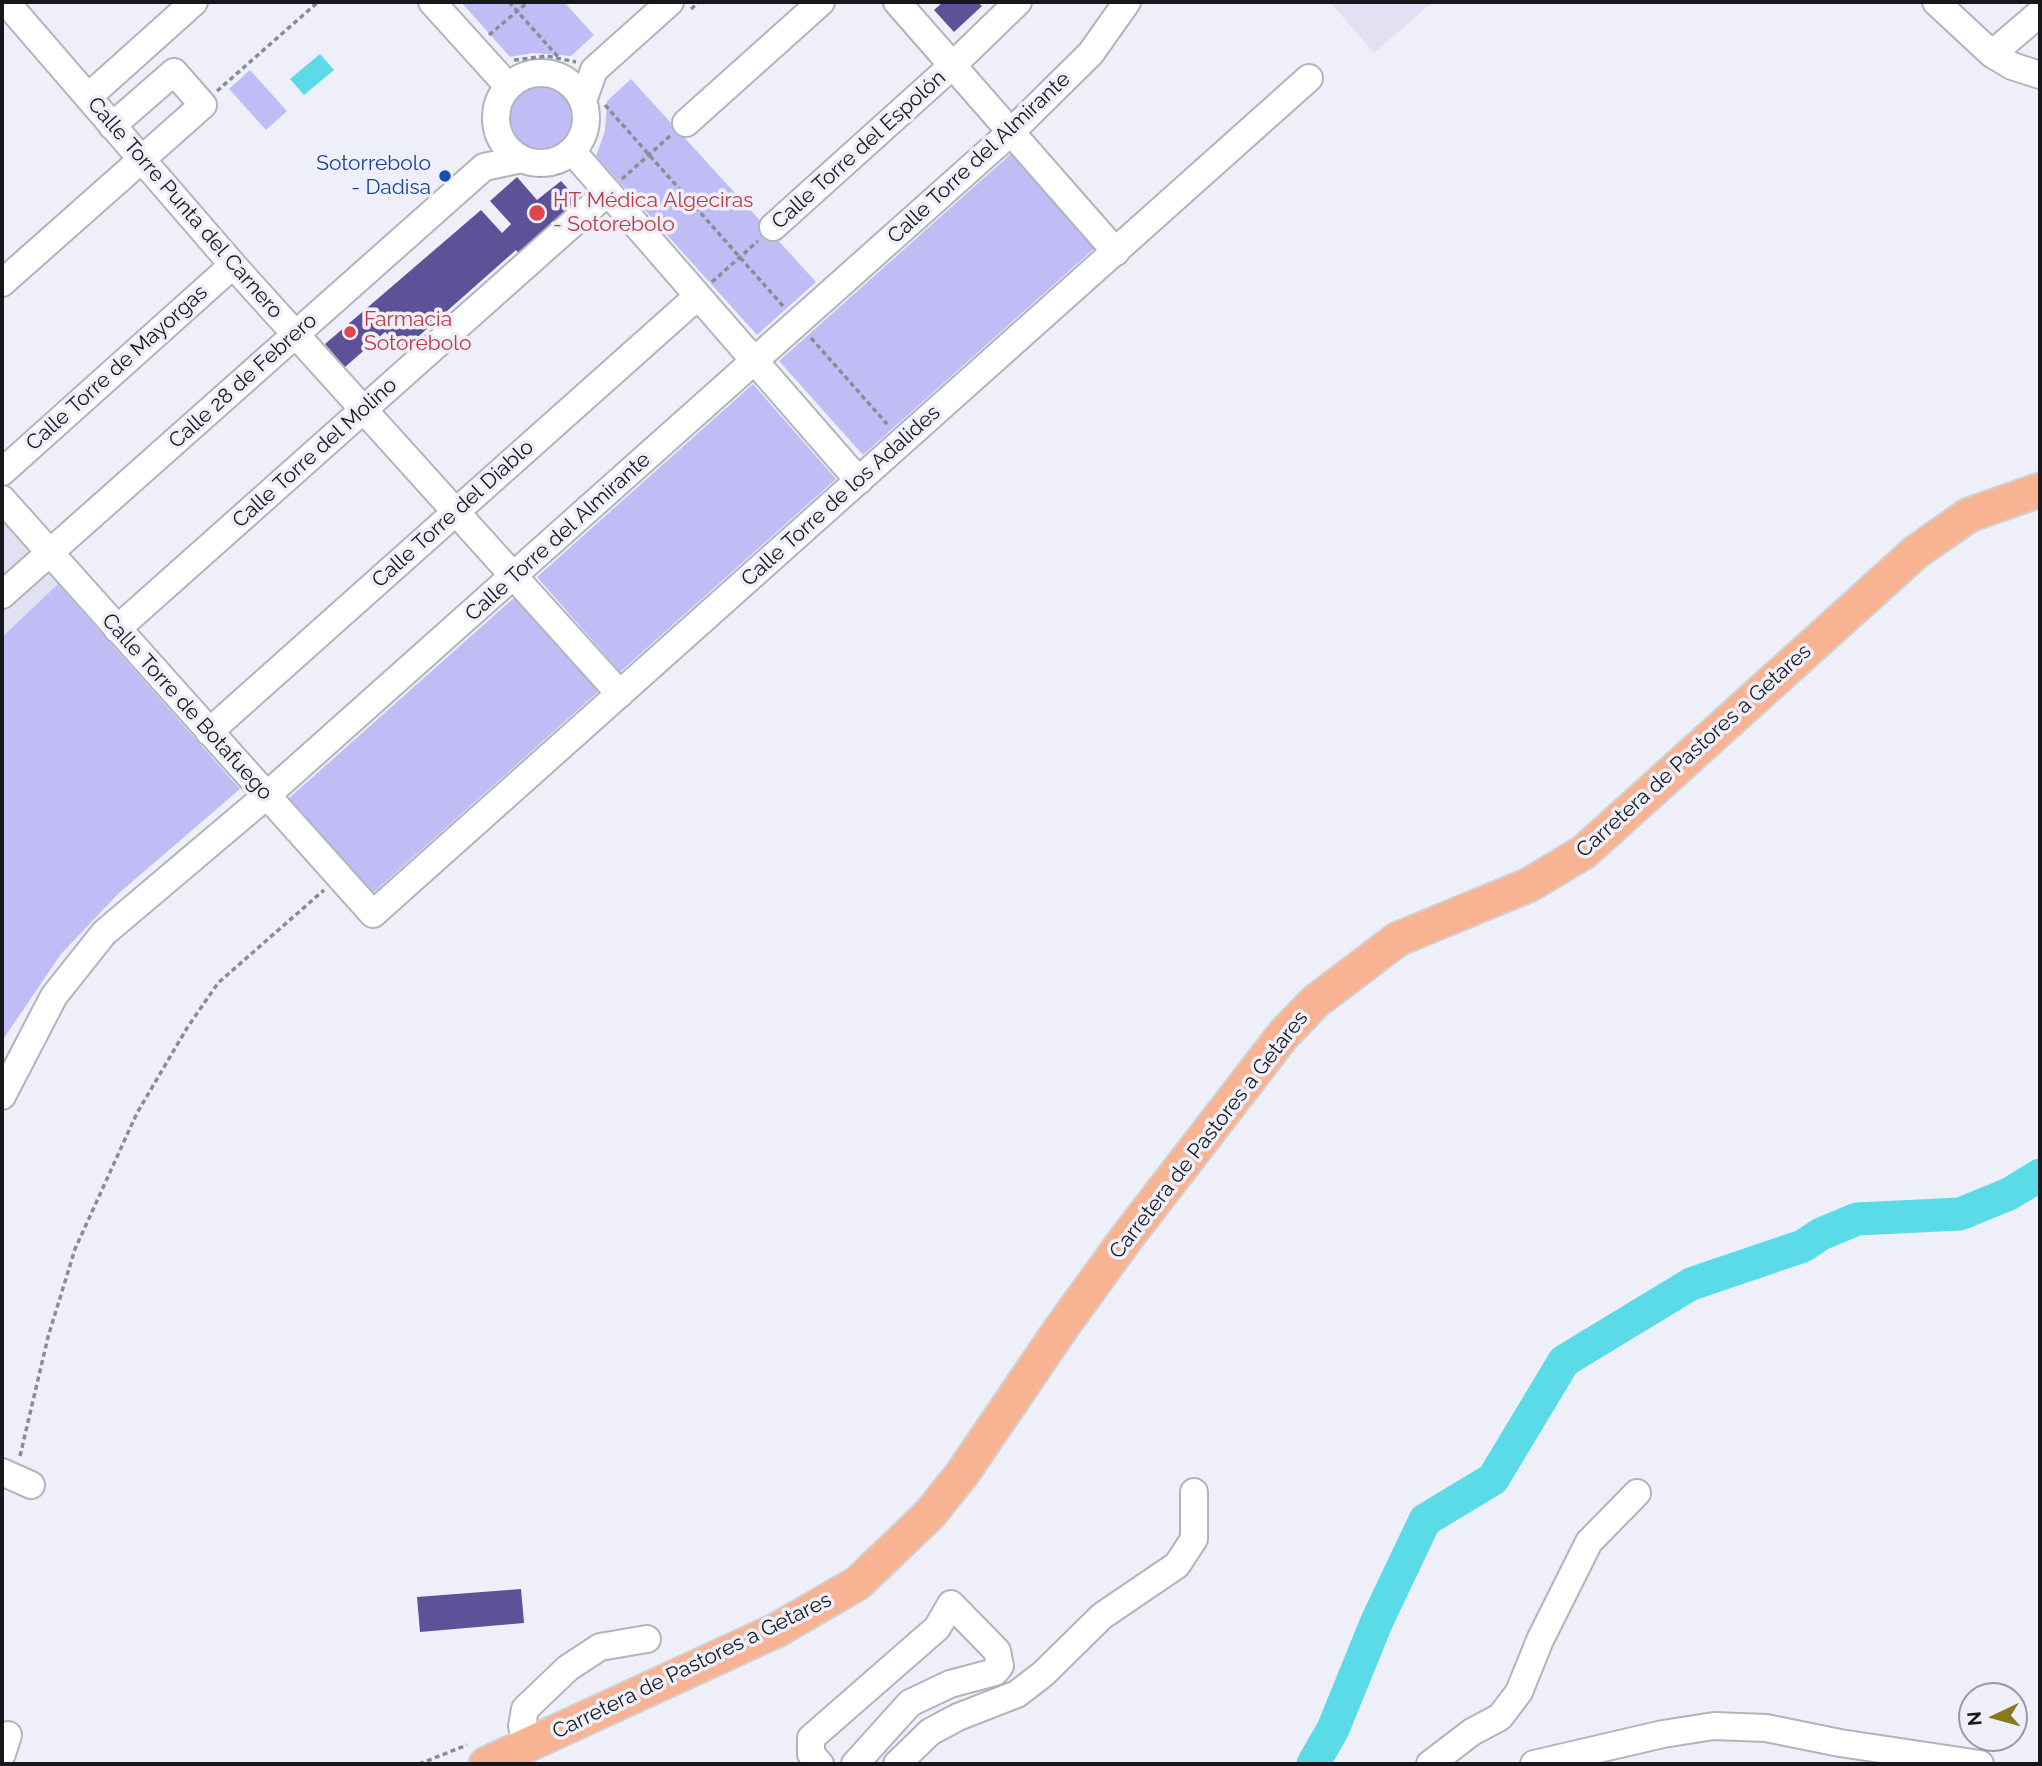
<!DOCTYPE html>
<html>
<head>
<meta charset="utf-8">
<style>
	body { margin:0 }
	#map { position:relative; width:2042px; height:1766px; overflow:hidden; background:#efeffa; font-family:Raleway,sans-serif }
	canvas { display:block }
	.frame { position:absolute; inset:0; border:4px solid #18171b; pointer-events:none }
	.north { position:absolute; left:1958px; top:1682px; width:70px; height:70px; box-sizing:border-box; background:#efeffa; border:2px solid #9999a1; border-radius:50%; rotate:265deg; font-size:19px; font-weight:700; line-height:28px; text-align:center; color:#18171b }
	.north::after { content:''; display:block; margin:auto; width:24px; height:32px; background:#88791e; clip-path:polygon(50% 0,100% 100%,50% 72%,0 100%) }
</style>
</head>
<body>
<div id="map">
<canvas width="2042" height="1766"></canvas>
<div class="frame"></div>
<div class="north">N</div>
</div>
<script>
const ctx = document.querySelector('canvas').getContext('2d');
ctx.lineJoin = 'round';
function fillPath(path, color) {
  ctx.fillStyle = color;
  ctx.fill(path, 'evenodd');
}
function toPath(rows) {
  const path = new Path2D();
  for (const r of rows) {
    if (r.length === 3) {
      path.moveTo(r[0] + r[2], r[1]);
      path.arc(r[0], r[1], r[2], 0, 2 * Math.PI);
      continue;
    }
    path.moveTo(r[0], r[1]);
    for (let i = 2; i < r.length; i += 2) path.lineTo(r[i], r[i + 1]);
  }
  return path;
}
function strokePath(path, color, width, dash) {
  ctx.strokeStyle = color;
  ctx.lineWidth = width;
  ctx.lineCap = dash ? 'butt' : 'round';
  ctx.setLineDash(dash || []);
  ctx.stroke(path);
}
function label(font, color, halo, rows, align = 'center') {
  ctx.font = font + ' Raleway,sans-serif';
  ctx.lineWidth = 7;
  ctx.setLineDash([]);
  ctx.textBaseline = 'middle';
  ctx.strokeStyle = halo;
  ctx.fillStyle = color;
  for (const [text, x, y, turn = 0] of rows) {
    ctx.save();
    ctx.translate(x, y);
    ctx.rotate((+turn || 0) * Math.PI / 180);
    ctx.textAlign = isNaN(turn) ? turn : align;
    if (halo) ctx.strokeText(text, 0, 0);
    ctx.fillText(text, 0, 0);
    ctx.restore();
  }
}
const built = toPath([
	[1330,2,1433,2,1374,53],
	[2,499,68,575,2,637]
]);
const green = toPath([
	[461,2,564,2,594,35,571,56,534,53,510,57],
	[250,70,287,111,266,130,229,89],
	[631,79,816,282,757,335,596,156,605,131,607,101],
	[541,120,34],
	[1013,152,1097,246,863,455,779,361],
	[753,384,836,479,620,672,537,577],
	[58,584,240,789,119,893,61,954,2,1041,2,637],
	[516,596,600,690,372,894,288,799]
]);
const water = toPath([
	[320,54,334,70,304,95,290,79]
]);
const river = toPath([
	[1313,1764,1333,1729,1377,1621,1425,1520,1493,1479,1564,1361,1691,1284,1803,1246,1821,1234,1857,1219,1960,1214,2009,1194,2040,1175]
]);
const building = toPath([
	[943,2,977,2,982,6,954,32,934,10],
	[517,177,537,200,561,181,580,202,520,255,516,250,403,350,385,332,345,367,325,344,481,210,502,233,511,224,490,201],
	[521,1589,524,1623,420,1632,417,1597]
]);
const path = toPath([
	[509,2,559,58],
	[691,9,699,2],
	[489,35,528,2],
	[514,60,547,56,576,62],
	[217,91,318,2],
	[605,105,783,306],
	[593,141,596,118],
	[538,175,562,172],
	[622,179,671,135],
	[712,282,758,241],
	[811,338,887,424],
	[20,1456,48,1337,75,1249,137,1113,187,1028,218,983,324,890],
	[419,1764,467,1745]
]);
const minor = toPath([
	[6,2,233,265,620,694],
	[432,2,508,86],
	[897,2,1116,252],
	[1936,2,1992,54,2012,66,2040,75],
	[1992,54,2040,13],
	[541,118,45],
	[88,97,194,2],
	[583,101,594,70,670,2],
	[686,123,821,2],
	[572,151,859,481],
	[773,227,953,65,1018,2],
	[2,283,203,105,174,72,112,126],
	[2,472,233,265],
	[2,499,373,914,1309,78],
	[2,595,484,167,522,159],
	[117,629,608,192],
	[209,732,698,296],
	[2,1096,54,996,104,933,266,796,1011,132,1091,53,1127,2],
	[2,1472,31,1485],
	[526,1745,522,1726,525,1709,568,1668,600,1647,647,1639],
	[2,1754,8,1735],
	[820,1764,811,1754,811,1738,937,1628,951,1604,997,1651,1000,1666,995,1672,950,1684,910,1703,855,1764],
	[897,1764,930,1732,958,1717,1017,1694,1043,1674,1102,1616,1177,1565,1194,1539,1194,1492],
	[1430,1764,1472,1732,1500,1717,1519,1692,1540,1640,1589,1542,1637,1493],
	[1534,1764,1663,1734,1714,1726,1766,1728,1840,1743,1980,1764]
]);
const major = toPath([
	[486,1764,777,1630,858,1583,930,1514,962,1474,1062,1327,1128,1236,1284,1034,1316,1001,1398,939,1529,885,1584,852,1916,552,1969,515,2040,490]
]);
const markers = [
	[445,176,7,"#1a4fb4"],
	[537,213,9,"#e0444e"],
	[350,332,7,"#e0444e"]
];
const streetNames = [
	["Calle Torre del Espolón",859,150,-42],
	["Calle Torre del Almirante",979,158,-43],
	["Calle Torre Punta del Carnero",185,208,49],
	["Calle Torre de Mayorgas",117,368,-42],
	["Calle 28 de Febrero",243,381,-42],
	["Calle Torre del Molino",315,453,-42],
	["Calle Torre de los Adalides",841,496,-42],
	["Calle Torre del Diablo",453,514,-42],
	["Calle Torre del Almirante",558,537,-42],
	["Calle Torre de Botafuego",187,707,48],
	["Carretera de Pastores a Getares",1694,751,-42],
	["Carretera de Pastores a Getares",1209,1135,-52],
	["Carretera de Pastores a Getares",692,1666,-26]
];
const transitNames = [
	["Sotorrebolo",431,164],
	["- Dadisa",431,188]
];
const healthNames = [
	["HT Médica Algeciras",553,201],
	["- Sotorebolo",553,225],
	["Farmacia",364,320],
	["Sotorebolo",364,344]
];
fillPath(built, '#e1e1f3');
fillPath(green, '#c0bdf6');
fillPath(water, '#5bdae8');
strokePath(river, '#5bdae8', 33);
fillPath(building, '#5e5198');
strokePath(minor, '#b3b3be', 30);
strokePath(major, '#d1d1d1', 37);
strokePath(path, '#8c8b93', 3.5, [5, 3.5]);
strokePath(minor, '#fff', 26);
strokePath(major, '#f7b392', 33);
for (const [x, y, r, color] of markers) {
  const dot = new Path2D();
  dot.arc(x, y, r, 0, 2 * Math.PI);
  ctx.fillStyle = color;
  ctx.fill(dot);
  strokePath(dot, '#efeffa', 2.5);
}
label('21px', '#18171b', '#efeffa', streetNames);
label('21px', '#164399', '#efeffa', transitNames, 'right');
label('21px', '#be3a42', '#efeffa', healthNames, 'left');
</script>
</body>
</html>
